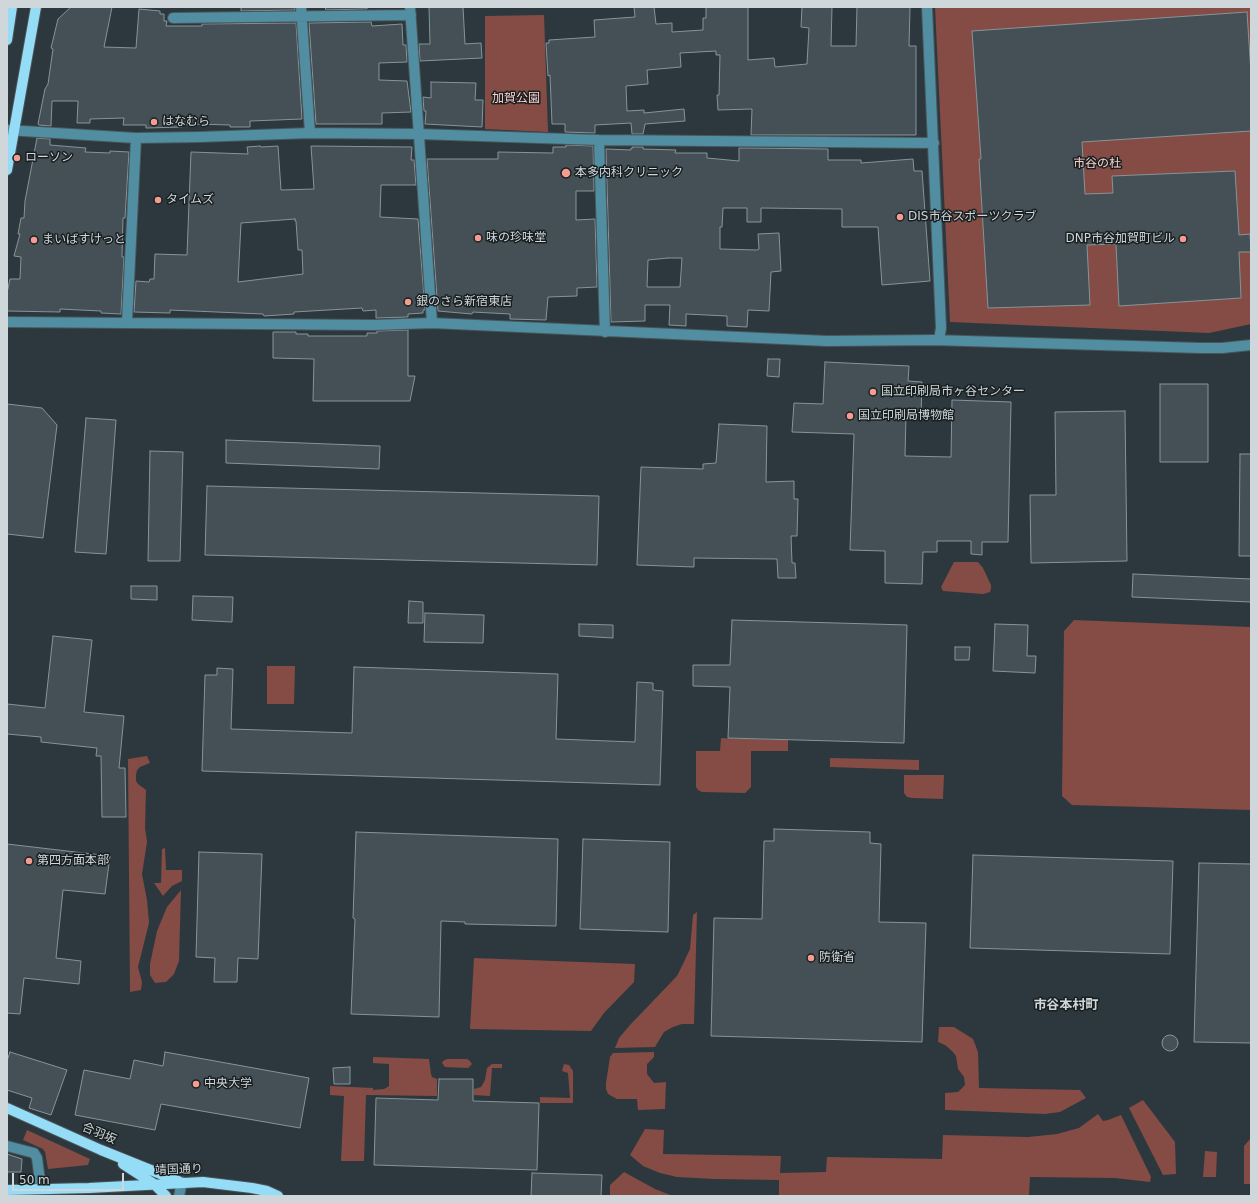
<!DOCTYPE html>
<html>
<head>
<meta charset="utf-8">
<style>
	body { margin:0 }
	#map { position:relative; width:1258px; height:1203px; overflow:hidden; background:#2c383d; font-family:"DejaVu Sans",sans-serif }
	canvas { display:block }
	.frame { position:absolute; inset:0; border:8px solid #cfd7da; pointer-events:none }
	.scale { position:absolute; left:12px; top:1173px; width:112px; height:18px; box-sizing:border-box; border:2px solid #cfd7da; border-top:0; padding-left:5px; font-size:12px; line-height:14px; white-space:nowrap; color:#cfd7da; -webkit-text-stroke:3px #191f21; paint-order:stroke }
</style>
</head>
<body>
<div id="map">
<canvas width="1258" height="1203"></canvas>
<div class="frame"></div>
<div class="scale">50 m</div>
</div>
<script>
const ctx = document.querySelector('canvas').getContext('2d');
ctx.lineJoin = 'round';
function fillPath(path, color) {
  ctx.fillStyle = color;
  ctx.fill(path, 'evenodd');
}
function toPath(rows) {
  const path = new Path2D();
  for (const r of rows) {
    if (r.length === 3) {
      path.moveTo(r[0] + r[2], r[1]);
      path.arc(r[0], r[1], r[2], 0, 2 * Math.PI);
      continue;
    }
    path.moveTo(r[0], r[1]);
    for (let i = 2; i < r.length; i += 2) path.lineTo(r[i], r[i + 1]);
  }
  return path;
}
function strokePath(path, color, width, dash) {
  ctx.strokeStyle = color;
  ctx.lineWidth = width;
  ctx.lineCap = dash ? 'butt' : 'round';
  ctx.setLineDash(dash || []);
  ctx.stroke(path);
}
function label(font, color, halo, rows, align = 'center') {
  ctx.font = font + ' "DejaVu Sans","Noto Sans JP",sans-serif';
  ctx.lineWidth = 3;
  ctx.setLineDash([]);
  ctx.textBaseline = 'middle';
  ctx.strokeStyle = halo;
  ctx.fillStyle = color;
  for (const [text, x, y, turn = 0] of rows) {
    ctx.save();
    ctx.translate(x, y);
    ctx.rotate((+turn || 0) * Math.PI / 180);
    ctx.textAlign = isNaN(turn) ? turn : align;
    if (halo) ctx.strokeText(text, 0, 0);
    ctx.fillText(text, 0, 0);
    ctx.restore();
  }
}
const green = toPath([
	[935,7,1251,7,1251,324,1209,333,950,322],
	[544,15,548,132,485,129,485,16],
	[954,562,978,562,983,568,991,585,991,589,990,592,983,594,943,591,941,587],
	[1074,620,1251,627,1251,810,1072,805,1062,796,1064,631],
	[267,666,295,666,294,704,267,704],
	[721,738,788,740,788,751,751,751,751,787,745,793,702,792,698,790,696,787,696,751,720,751],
	[147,756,150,763,140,767,137,770,136,775,136,781,138,784,146,790,145,828,147,842,142,874,147,900,149,923,138,967,142,982,141,990,130,992,128,759],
	[830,758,919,760,919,770,830,767],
	[904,775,944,775,943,799,912,798,907,797,904,793],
	[165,848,166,870,182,870,182,881,172,886,163,896,154,883,161,883,162,849],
	[181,890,179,961,174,974,166,982,155,983,150,975,150,964,157,931,167,907],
	[697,912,694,1024,682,1024,673,1027,664,1032,655,1047,615,1048,619,1038,630,1025,677,976,682,966,690,949,693,915],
	[474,958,635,964,634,982,604,1013,591,1031,470,1029],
	[939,1027,954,1027,973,1039,978,1052,979,1088,1080,1090,1086,1098,1060,1112,1045,1114,945,1110,945,1093,958,1092,965,1085,964,1077,958,1069,956,1056,952,1051,945,1045,938,1042],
	[654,1052,654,1057,647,1064,647,1074,654,1083,666,1082,665,1109,638,1110,637,1099,617,1099,608,1094,606,1089,606,1083,610,1057,613,1053],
	[373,1057,429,1059,431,1074,432,1077,437,1079,437,1096,366,1095,364,1161,341,1161,344,1096,330,1095,330,1086,373,1088,373,1090,384,1089,389,1086,389,1064,373,1063],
	[447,1059,466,1059,469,1060,472,1064,468,1068,445,1067,442,1063,443,1061],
	[492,1064,502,1064,502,1068,492,1068,490,1096,474,1095,474,1089,481,1087,485,1080,487,1068],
	[564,1064,569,1065,573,1071,573,1103,540,1103,540,1097,570,1098,568,1073,562,1071],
	[1143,1100,1175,1142,1176,1174,1163,1175,1129,1108],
	[1098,1114,1103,1121,1108,1120,1121,1115,1151,1177,1150,1182,1115,1178,1030,1177,1029,1196,779,1196,779,1180,714,1179,677,1177,660,1173,643,1166,630,1155,645,1129,664,1130,663,1154,781,1156,780,1173,826,1172,827,1157,942,1159,943,1135,1028,1137,1057,1134,1079,1128],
	[27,1130,90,1159,88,1165,48,1169,45,1152,43,1149,23,1140],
	[1251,1138,1251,1184,1244,1184,1244,1146],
	[1205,1151,1217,1152,1216,1177,1203,1177],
	[624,1172,655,1189,673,1196,610,1196,610,1185]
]);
const building = toPath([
	[71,7,112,7,104,47,136,48,139,9,160,11,160,14,164,14,164,21,167,21,166,26,202,26,202,24,296,23,302,119,250,121,250,127,230,127,230,125,196,124,182,125,182,127,146,128,146,125,123,125,124,118,90,119,90,123,77,123,78,101,52,101,51,126,39,125,38,124,45,89,48,84,53,49,51,48,58,19,71,7],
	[241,7,295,7,295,10,241,11,241,7],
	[325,7,367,7,367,9,326,10,325,7],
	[429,7,463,7,465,44,481,43,482,58,420,61,419,44,430,44,429,7],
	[634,7,654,7,656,24,672,23,672,32,703,30,703,18,706,18,706,7,748,7,748,60,774,58,775,67,807,64,809,28,801,27,802,7,832,7,831,46,856,46,857,7,910,7,909,46,916,46,916,135,751,135,752,109,718,110,717,95,719,95,720,55,716,55,716,51,680,53,681,67,647,70,648,84,626,86,627,111,644,110,644,113,684,109,685,121,645,124,643,134,632,134,631,123,595,125,595,133,565,132,565,124,552,124,550,75,548,76,546,43,549,43,549,40,595,37,594,20,635,17,634,7],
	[1247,12,1251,73,1251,131,1082,142,1085,194,1113,193,1112,176,1235,171,1239,235,1250,234,1251,252,1239,252,1241,298,1119,306,1116,244,1087,245,1090,305,988,308,979,159,981,159,972,31,1247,12],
	[371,22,372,26,402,24,403,45,406,45,407,62,379,63,379,80,407,81,411,112,382,113,382,124,316,124,309,23,371,22],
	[431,82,476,83,475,100,483,100,482,127,425,124,426,111,424,111,423,97,431,98,431,82],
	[37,138,50,139,50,145,86,148,85,152,110,153,110,151,129,152,125,218,123,218,122,257,124,257,121,314,101,313,101,311,60,309,60,312,7,311,7,293,10,279,20,279,21,257,14,256,20,234,18,234,21,218,24,218,25,201,37,138],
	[566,145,593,146,594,191,576,191,576,220,595,219,597,287,577,288,577,296,548,297,546,320,510,319,510,314,473,312,472,314,438,311,427,159,498,159,498,152,553,153,553,147,566,147,566,145],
	[260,146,261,147,278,146,281,190,314,189,311,146,412,147,411,160,414,160,416,185,381,185,380,217,418,219,425,310,423,310,423,313,408,314,408,317,376,318,376,310,363,311,362,308,294,312,294,314,264,316,263,314,170,310,170,313,134,312,136,281,149,282,150,279,154,279,155,254,187,255,191,152,248,154,247,147,260,146],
	[295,219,295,221,296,221,298,250,302,250,303,274,238,282,241,223,295,219],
	[633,147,643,147,643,149,676,150,675,153,707,153,707,158,739,161,739,148,749,148,828,149,828,160,861,160,861,163,913,159,914,171,922,171,930,281,882,285,878,227,842,227,842,209,761,208,761,222,747,222,747,208,723,208,722,227,720,227,720,249,757,250,759,249,758,234,779,233,781,271,771,272,769,311,748,310,747,327,727,326,727,316,686,314,686,326,669,325,670,305,645,305,645,321,611,322,606,149,631,150,631,148,633,148,633,147],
	[668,258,682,258,680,287,647,287,648,260,668,258],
	[408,330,408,376,415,376,410,401,313,401,314,359,273,358,273,332,296,332,296,334,308,334,308,336,367,336,367,333,377,333,377,331,408,330],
	[768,359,780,359,779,377,767,376,768,359],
	[825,362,909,366,908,381,922,382,921,415,906,415,905,456,951,457,952,400,1011,402,1008,542,982,542,982,555,971,554,971,541,937,541,937,552,923,552,922,584,885,583,885,551,850,550,854,434,792,432,794,403,823,404,825,362],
	[1160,384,1208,384,1208,462,1160,462,1160,384],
	[7,404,42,408,57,425,43,538,7,534,7,404],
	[1125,411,1127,561,1031,563,1030,495,1056,495,1055,412,1125,411],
	[86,418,116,420,106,554,75,552,86,418],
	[719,424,767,426,766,482,794,481,794,499,798,499,797,536,791,536,792,563,795,563,796,578,778,578,777,559,694,558,694,567,637,565,641,467,703,469,703,464,716,463,719,424],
	[226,440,380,446,379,469,226,463,226,440],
	[150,451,183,452,180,561,148,561,150,451],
	[1240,454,1251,454,1251,556,1239,556,1240,454],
	[207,486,599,496,597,565,205,555,207,486],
	[1133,574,1251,579,1251,602,1132,597,1133,574],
	[131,586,157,586,157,600,131,599,131,586],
	[193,596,233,597,232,622,192,620,193,596],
	[409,601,423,602,423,623,408,623,409,601],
	[425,613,484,615,483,643,424,642,425,613],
	[732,620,907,625,904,743,728,738,730,687,693,686,693,665,730,665,732,620],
	[579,624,613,625,613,638,579,636,579,624],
	[995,624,1028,625,1027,656,1036,656,1035,673,993,671,995,624],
	[53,636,92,640,84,712,124,716,119,768,125,768,126,817,102,817,101,756,96,756,97,748,41,742,41,737,7,734,7,704,45,708,53,636],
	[955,647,970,647,969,660,955,660,955,647],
	[354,667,558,674,556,739,635,742,637,682,653,683,653,690,663,691,660,785,202,771,205,675,217,675,217,668,233,669,231,729,352,733,354,667],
	[774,829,870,832,870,843,881,844,879,922,926,923,922,1042,711,1036,714,918,762,919,764,841,774,841,774,829],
	[356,832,558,839,556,926,465,924,465,922,441,921,439,1017,351,1014,355,919,353,918,356,832],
	[583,839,670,842,668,932,580,929,583,839],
	[7,844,110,856,105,894,63,890,56,958,81,961,79,984,24,978,20,1014,7,1013,7,844],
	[199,852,262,854,258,959,238,958,237,982,214,982,215,958,196,957,199,852],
	[973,855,1173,861,1170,954,970,948,973,855],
	[1199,863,1251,864,1251,1043,1194,1042,1199,863],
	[1170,1043,8],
	[10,1052,67,1070,51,1115,29,1108,32,1098,7,1090,7,1061,10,1052],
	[165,1052,309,1078,300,1128,161,1104,155,1130,75,1115,84,1070,130,1079,134,1060,163,1066,165,1052],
	[350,1067,350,1084,334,1084,333,1068,350,1067],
	[439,1079,473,1079,473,1101,539,1103,537,1170,374,1165,376,1098,438,1100,439,1079],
	[7,1154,22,1159,21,1172,7,1172,7,1154],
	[532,1173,602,1175,601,1196,531,1196,532,1173]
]);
const minor = toPath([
	[301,7,310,133],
	[410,7,432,323],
	[927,7,941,328,939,340],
	[173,18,411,15],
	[7,130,136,138,200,137,310,133,419,134,599,140,934,143],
	[599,140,605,332],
	[7,322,374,325,432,323,827,341,933,340,1200,348,1222,348,1251,345],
	[127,322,136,138],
	[7,1146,34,1153,37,1158,41,1189],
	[179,1196,182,1182]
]);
const major = toPath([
	[7,40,12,7],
	[7,170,36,7],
	[7,1108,101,1150,178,1181],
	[123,1164,154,1184,166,1196],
	[7,1190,89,1188,203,1182,252,1188,267,1191,278,1196]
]);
const markers = [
	[154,122,4,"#f59c91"],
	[17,158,4,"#f59c91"],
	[566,173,5,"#f59c91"],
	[158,200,4,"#f59c91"],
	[900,217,4,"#f59c91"],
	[478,238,4,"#f59c91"],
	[1183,239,4,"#f59c91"],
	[34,240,4,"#f59c91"],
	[408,302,4,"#f59c91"],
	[873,392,4,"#f59c91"],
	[850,416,4,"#f59c91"],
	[29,861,4,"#f59c91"],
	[811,958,4,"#f59c91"],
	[196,1084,4,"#f59c91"]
];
const parkNames = [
	["加賀公園",516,99],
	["市谷の杜",1097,164]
];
const poiNames = [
	["はなむら",162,122],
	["ローソン",25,158],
	["本多内科クリニック",575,173],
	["タイムズ",166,200],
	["DIS市谷スポーツクラブ",908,217],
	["味の珍味堂",486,238],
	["DNP市谷加賀町ビル",1175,239,"right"],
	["まいばすけっと",42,240],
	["銀のさら新宿東店",416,302],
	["国立印刷局市ヶ谷センター",881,392],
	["国立印刷局博物館",858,416],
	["第四方面本部",37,861],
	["防衛省",819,958],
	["中央大学",204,1084]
];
const streetNames = [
	["合羽坂",99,1134,23],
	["靖国通り",179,1170,-2]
];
const neighbourhoodNames = [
	["市谷本村町",1066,1006]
];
fillPath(green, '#844c45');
fillPath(building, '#445055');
strokePath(building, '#869499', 1);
strokePath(minor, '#495559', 12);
strokePath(major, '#495559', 12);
strokePath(minor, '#518ea2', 10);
strokePath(major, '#95ddf7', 10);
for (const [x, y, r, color] of markers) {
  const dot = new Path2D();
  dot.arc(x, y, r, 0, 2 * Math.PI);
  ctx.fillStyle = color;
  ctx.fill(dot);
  strokePath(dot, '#191f21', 1.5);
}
label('12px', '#fcd0ca', '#191f21', parkNames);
label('12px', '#cfd7da', '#191f21', poiNames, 'left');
label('12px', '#cfd7da', '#191f21', streetNames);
label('bold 13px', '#cfd7da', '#191f21', neighbourhoodNames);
</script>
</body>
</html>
